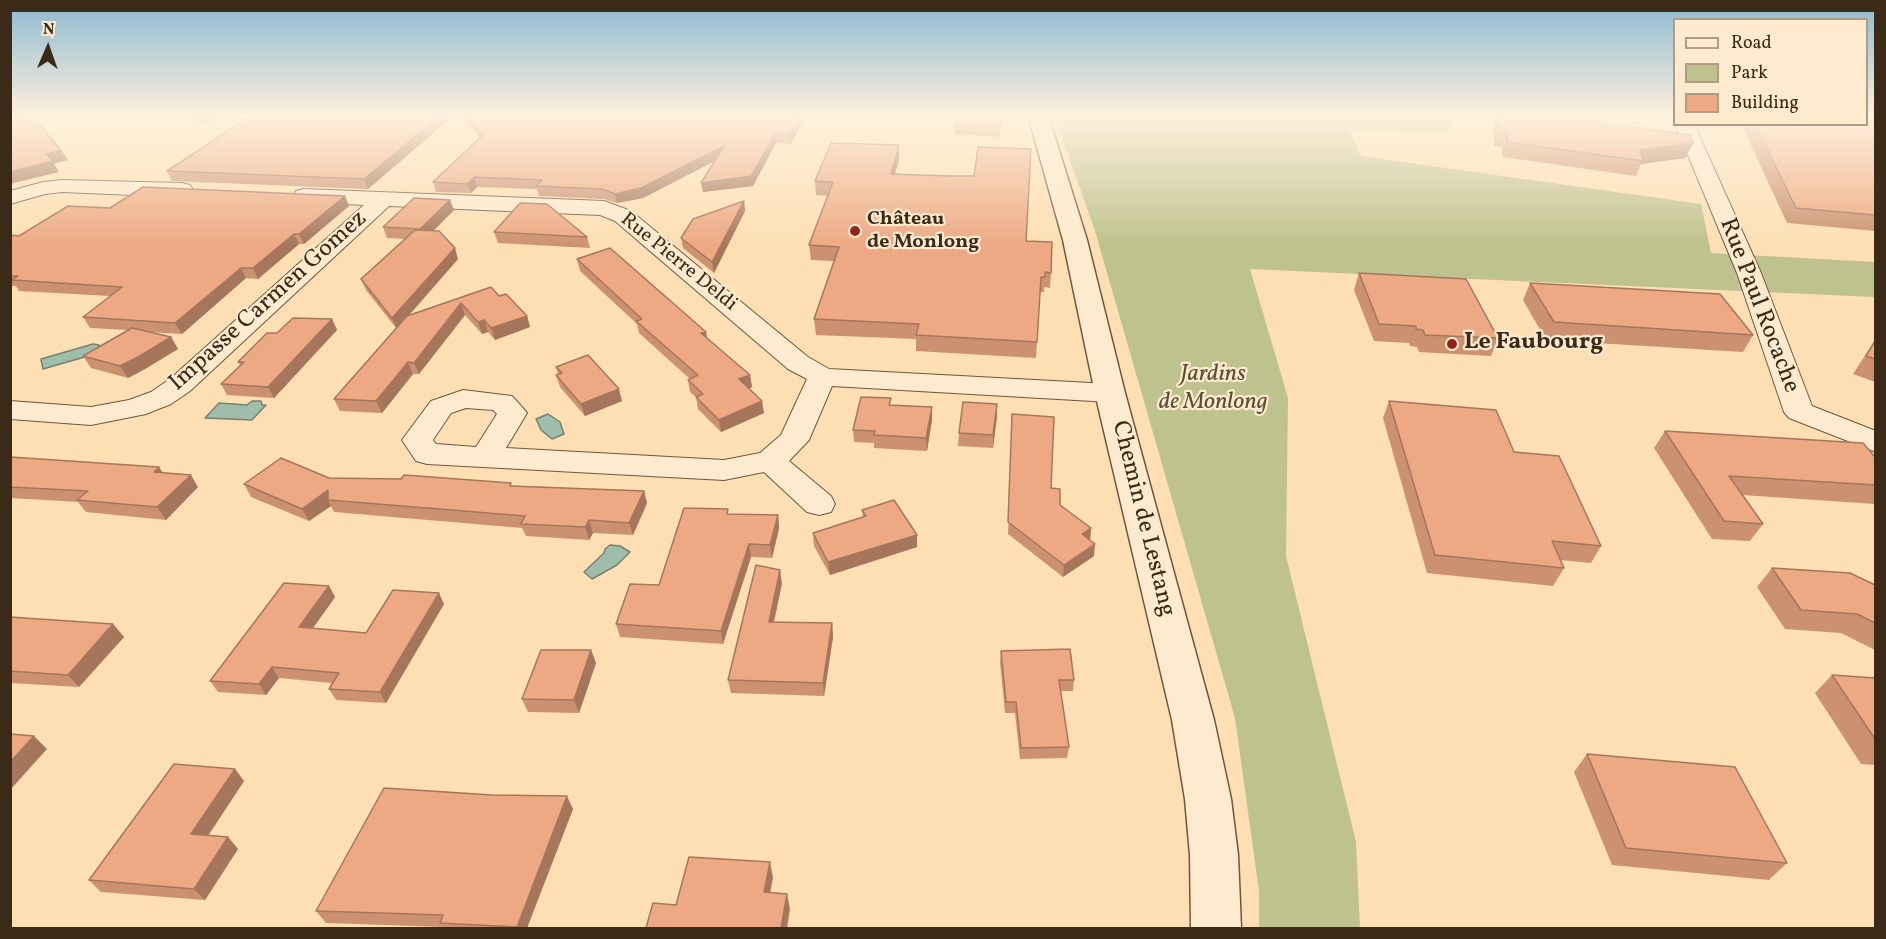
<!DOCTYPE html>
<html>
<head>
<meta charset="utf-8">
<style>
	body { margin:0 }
	#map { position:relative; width:1886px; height:939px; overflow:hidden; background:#fddfb3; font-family:Vollkorn,serif }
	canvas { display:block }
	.frame { position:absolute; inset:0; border:12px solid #3b2a17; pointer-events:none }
	.legend { position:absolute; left:1673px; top:18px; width:195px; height:108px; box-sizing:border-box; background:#feeace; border:2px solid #b09d85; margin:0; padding:8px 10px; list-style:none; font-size:18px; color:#3b2a17 }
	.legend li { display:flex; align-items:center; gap:12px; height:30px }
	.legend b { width:30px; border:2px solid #b09d85 }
	.north { position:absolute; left:18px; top:18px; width:60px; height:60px; -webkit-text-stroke:4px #feeace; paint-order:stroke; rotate:2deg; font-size:16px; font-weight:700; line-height:24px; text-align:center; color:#3b2a17 }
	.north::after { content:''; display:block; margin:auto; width:21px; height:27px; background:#3b2a17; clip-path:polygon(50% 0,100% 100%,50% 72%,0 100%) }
</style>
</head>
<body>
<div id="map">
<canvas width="1886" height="939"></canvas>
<div class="frame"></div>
<ul class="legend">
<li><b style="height:8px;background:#feeace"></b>Road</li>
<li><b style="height:16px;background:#bec28e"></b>Park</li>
<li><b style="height:16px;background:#eda983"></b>Building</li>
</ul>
<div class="north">N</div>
</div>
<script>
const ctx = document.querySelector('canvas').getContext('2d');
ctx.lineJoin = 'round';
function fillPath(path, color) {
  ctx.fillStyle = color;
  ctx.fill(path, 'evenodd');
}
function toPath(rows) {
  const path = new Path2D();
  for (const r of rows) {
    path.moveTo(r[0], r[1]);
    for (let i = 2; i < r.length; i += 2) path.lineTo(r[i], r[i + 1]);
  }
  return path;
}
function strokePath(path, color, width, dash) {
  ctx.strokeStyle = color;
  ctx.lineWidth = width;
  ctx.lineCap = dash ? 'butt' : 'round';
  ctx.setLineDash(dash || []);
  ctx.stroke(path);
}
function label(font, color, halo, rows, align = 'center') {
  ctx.font = font + ' Vollkorn,serif';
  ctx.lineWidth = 4.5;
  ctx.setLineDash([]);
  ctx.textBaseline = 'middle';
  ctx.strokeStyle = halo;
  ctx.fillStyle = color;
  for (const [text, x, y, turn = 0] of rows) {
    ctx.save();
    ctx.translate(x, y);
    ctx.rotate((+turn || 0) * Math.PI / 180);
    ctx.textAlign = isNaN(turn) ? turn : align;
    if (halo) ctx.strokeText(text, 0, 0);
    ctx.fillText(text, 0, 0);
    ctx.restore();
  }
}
const green = toPath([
	[1054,115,1444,115,1455,122,1451,130,1444,132,1349,130,1361,156,1701,204,1711,253,1875,262,1875,297,1250,269,1288,398,1286,556,1356,842,1360,928,1259,928,1259,891,1235,718,1095,231]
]);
const water = toPath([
	[93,344,99,345,100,349,95,354,43,369,41,359,93,344],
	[252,401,261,401,262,405,266,405,252,420,205,418,219,403,247,405,252,401],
	[548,414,560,422,564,434,552,439,541,430,536,419,548,414],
	[610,545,620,546,630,552,617,565,592,579,584,572,604,553,605,549,610,545]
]);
const minor = toPath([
	[1675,124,1694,124,1761,273,1812,406,1876,431,1876,452,1789,418,1784,412,1737,273,1675,124],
	[62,180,182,183,190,185,193,190,190,195,182,197,62,192,45,194,10,204,10,191,43,182,62,180],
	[304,189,604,201,631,211,808,357,829,369,1110,384,1120,387,1124,393,1120,399,1110,402,832,386,809,440,789,461,831,496,835,504,831,512,819,515,807,512,764,472,724,480,427,464,416,461,402,440,431,401,463,390,512,396,522,407,527,413,506,448,724,460,760,453,781,435,807,379,788,369,615,221,600,215,389,206,190,391,171,404,146,414,91,425,10,419,10,401,91,407,129,400,151,392,170,379,364,205,296,201,293,196,296,191,304,189],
	[466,408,493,410,497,414,476,447,436,444,433,440,451,413,466,408]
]);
const tertiary = toPath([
	[1028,115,1048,115,1087,240,1125,393,1214,720,1231,799,1238,855,1241,928,1191,928,1190,855,1185,799,1172,720,1095,393,1063,240,1028,115]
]);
const wall = toPath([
	[186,115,232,115,201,123],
	[454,115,368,189,172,181,167,171],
	[459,115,806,115,791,144,776,143,753,186,703,192,701,183,715,161,643,198,617,203,604,199,539,196,537,189,477,187,471,193,436,192,433,182,480,138],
	[958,115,1002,115,999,137,955,134,955,124],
	[1494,115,1599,115,1601,123,1693,143,1685,158,1641,164,1636,176,1502,157,1502,147,1494,146],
	[1867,120,1875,121,1875,231,1787,223,1741,124,1866,124],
	[899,159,895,174,1026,241,1051,273,1050,288,1044,287,1044,292,1040,292,1036,358,916,351,916,339,816,335,814,319,834,261,811,260,809,245,828,196,816,195,815,181],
	[345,196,349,206,304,244,299,244,258,279,246,278,182,334,148,332,171,337,178,349,145,369,128,378,91,368,83,356,127,330,90,328,83,317,110,296,19,291,16,286,10,286,10,235,19,236,110,208],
	[744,201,745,211,714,273,683,248,681,238],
	[454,210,433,231,458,259,409,315,499,296,527,316,530,327,495,340,488,332,482,334,465,315,419,374,413,374,382,413,340,411,334,399,396,328,366,290,361,279,405,239,387,238,383,227],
	[494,232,587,237,590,248,498,243],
	[577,259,707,339,750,375,752,387,749,388,764,413,721,432,698,409,696,397,690,392,688,380,690,379,639,333,637,324,580,271],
	[1359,273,1498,338,1491,356,1419,352,1417,347,1410,346,1409,343,1374,341,1354,290],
	[1530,283,1753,335,1743,352,1546,340,1523,300],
	[332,319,337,330,274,398,227,395,221,384,240,365,238,362,277,333],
	[1875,340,1875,382,1853,374],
	[556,367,622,401,585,416,560,387,556,375,558,374],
	[1389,401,1514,452,1601,546,1591,563,1560,560,1564,568,1553,586,1427,573,1383,418],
	[891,405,932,407,932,420,927,451,874,448,874,443,854,442,853,430],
	[1012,414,1060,505,1091,528,1090,540,1094,556,1063,577,1008,534],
	[997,416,993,448,958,446,959,433],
	[1665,431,1875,457,1875,504,1742,495,1763,524,1750,541,1712,539,1654,448],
	[10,457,163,473,198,487,166,520,86,512,78,502,10,498],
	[329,478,644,491,647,503,633,535,593,533,589,540,526,536,522,528,334,512,331,506,309,521,251,497,244,484],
	[862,510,917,535,917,547,830,575,814,546,813,533,863,517],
	[729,514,778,515,779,528,772,558,751,557,723,644,620,637,616,624,659,585],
	[1772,568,1875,585,1875,650,1841,633,1785,629,1757,587],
	[782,583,774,622,832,623,833,637,824,696,731,693,728,680],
	[329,586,335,597,313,628,366,633,444,604,386,703,336,700,329,689,332,683,279,678,266,695,218,692,210,681],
	[10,617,113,624,124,637,79,687,10,683],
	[591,650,596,663,579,713,528,712,522,699],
	[1001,651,1074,680,1073,691,1061,691,1069,747,1067,758,1020,759,1015,713,1005,713,1000,662],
	[1832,675,1875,678,1875,765,1861,764,1815,693],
	[1587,754,1787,863,1769,880,1612,865,1574,772],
	[235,769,244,781,208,836,228,837,238,849,205,900,101,892,89,880],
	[573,809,527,928,444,928,443,927,326,923,316,911]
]);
const shadedWall = toPath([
	[197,115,232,115,201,123],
	[441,115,454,115,368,189,364,179],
	[801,115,806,115,791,144,790,134],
	[1001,115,1002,115,999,137,999,127],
	[775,134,776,143,753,186,703,192,701,183],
	[1693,143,1685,158,1641,164,1643,161,1640,150],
	[899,145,899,159,891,187,891,174],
	[724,146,726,155,643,198,617,203,615,194],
	[61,150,68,160,54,164,59,172,10,184,10,172,47,154],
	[474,177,477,187,471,193,467,184],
	[345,196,349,206,304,244,299,234],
	[450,200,454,210,424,240,420,229],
	[744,201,745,211,714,273,712,262],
	[294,234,299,244,258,279,253,268],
	[455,248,458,259,397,329,392,318],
	[241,268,246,278,182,334,175,323],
	[461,303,465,315,419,374,414,363],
	[527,316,530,327,495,340,491,328],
	[332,319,337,330,274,398,268,387],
	[484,320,488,332,482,334,478,322],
	[706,332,708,343,701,333],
	[171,337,178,349,145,369,128,378,120,366],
	[408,362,413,374,382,413,376,401],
	[750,375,752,387,741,392,739,379],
	[619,389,622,401,585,416,581,404],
	[762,401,764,413,721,432,719,420],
	[997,404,997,416,993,448,993,435],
	[932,407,932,420,927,451,926,438],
	[159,467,167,479,154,472],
	[191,475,198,487,166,520,157,507],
	[328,490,328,500,331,506,309,521,302,509],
	[644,491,647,503,633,535,629,523],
	[778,515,779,528,772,558,770,545],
	[589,520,593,533,589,540,585,527],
	[1091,528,1090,540,1082,534],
	[917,535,917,547,830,575,828,562],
	[749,544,751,557,723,644,721,631],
	[1095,544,1094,556,1063,577,1064,565],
	[780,570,782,583,771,635,769,622],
	[329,586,335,597,306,638,299,627],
	[439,593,444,604,386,703,380,692],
	[832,623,833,637,824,696,823,683],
	[113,624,124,637,79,687,68,675],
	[591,650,596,663,579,713,574,700],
	[272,667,279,678,266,695,259,684],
	[34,736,47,749,10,790,10,762],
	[235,769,244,781,201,846,191,834],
	[567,796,573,809,527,928,518,928,517,927],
	[228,837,238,849,205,900,194,889],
	[770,862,773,878,767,908,764,892],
	[787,894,790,909,787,928,781,928]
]);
const building = toPath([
	[29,115,31,115,61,150,47,154,52,161,10,172,10,119,29,115],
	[252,115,441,115,364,179,167,171,252,115],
	[464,115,801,115,790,134,775,134,751,176,701,183,724,146,641,188,615,194,602,189,536,186,542,180,474,177,467,184,433,182,483,135,464,115],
	[958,115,1001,115,999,127,955,124,958,115],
	[1499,115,1599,115,1601,123,1690,135,1693,143,1640,150,1643,161,1507,142,1507,132,1500,131,1499,115],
	[1866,119,1875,121,1875,215,1796,208,1755,124,1866,124,1866,119],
	[831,143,899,145,891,174,950,176,974,176,978,147,1031,149,1026,241,1052,242,1051,273,1045,272,1045,277,1041,277,1037,342,916,335,919,324,814,319,839,247,809,245,833,182,815,181,831,143],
	[143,187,345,196,299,234,294,234,253,268,241,268,175,323,83,317,122,287,12,280,18,276,10,276,10,235,19,236,68,206,110,208,143,187],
	[414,198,450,200,420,229,383,227,414,198],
	[744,201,712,262,681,238,693,219,744,201],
	[520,203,547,204,587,237,494,232,520,203],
	[415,230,439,231,455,248,392,318,361,279,415,230],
	[610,248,706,332,701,333,750,375,739,379,762,401,719,420,696,397,703,394,688,380,698,375,636,321,642,319,577,259,610,248],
	[1359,273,1466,279,1498,338,1425,335,1423,330,1416,329,1416,326,1379,324,1359,273],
	[1530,283,1720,294,1753,335,1554,322,1530,283],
	[491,287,499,296,506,294,527,316,491,328,484,320,478,322,461,303,414,363,408,362,376,401,334,399,407,316,491,287],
	[293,318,332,319,268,387,221,384,244,362,238,362,267,333,277,333,293,318],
	[132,328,171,337,138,357,120,366,83,356,132,328],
	[1875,341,1875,359,1866,356,1875,341],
	[588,355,619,389,581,404,556,375,562,373,556,367,588,355],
	[861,397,891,398,889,405,932,407,926,438,874,435,875,431,853,430,861,397],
	[1389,401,1496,410,1514,452,1559,456,1601,546,1552,541,1564,568,1435,555,1389,401],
	[963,402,997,404,993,435,959,433,963,402],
	[1012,414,1054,417,1051,488,1060,489,1060,505,1091,528,1082,534,1095,544,1064,565,1008,522,1012,414],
	[1665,431,1863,443,1875,457,1875,485,1729,476,1763,524,1724,521,1665,431],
	[10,457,159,467,154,472,191,475,157,507,77,500,88,491,10,487,10,457],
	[281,458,329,478,401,479,404,475,511,483,510,486,644,491,629,523,589,520,585,527,521,524,525,516,328,500,328,490,302,509,244,484,281,458],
	[894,500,917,535,828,562,813,533,866,516,862,510,894,500],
	[684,508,728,509,727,514,778,515,770,545,749,544,721,631,616,624,630,584,659,585,684,508],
	[756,565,780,570,769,622,832,623,823,683,728,680,756,565],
	[1772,568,1850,573,1875,585,1875,623,1857,614,1801,610,1772,568],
	[284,583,329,586,299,627,366,633,393,590,439,593,380,692,329,689,339,673,272,667,259,684,210,681,284,583],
	[10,617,113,624,68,675,10,671,10,617],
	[1070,649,1074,680,1059,680,1069,747,1021,748,1016,702,1006,702,1001,651,1070,649],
	[541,650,591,650,574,700,522,699,541,650],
	[1832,675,1875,678,1875,739,1832,675],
	[10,734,34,736,10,762,10,734],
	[1587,754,1735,767,1787,863,1626,848,1587,754],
	[174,764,235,769,191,834,228,837,194,889,89,880,174,764],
	[384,788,492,795,567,796,517,927,440,923,443,915,316,911,384,788],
	[689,857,770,862,764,892,787,894,781,928,646,928,653,903,676,905,689,857]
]);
const markers = [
	[855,231,6,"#8f2418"],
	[1452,344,6,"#8f2418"]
];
const farPoinames = [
	["Château",867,220],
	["de Monlong",867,243]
];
const farStreetnames = [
	["Rue Pierre Deldi",678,263,39]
];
const streetNames = [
	["Impasse Carmen Gomez",269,302,-42],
	["Rue Paul Rocache",1758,306,69],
	["Chemin de Lestang",1142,519,76]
];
const poiNames = [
	["Le Faubourg",1464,344]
];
const parkNames = [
	["Jardins",1213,376],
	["de Monlong",1213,404]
];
fillPath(green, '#bec28e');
fillPath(water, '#9fbdab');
strokePath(water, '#778270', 1.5);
strokePath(minor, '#6c573e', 2);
strokePath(tertiary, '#6c573e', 3);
fillPath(minor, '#feeace');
fillPath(tertiary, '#feeace');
fillPath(wall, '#cc9171');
fillPath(shadedWall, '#a6765c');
fillPath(building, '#eda983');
strokePath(building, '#a6765c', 1.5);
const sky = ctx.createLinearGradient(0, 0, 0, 246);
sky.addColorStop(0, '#8bb8d0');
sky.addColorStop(0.47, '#fef1dd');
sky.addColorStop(1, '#fef1dd00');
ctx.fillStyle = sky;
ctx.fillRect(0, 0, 1886, 246);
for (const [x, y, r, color] of markers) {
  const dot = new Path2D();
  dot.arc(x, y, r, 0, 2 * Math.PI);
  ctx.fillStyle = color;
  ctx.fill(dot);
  strokePath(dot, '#feeace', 2);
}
label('bold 20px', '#3b2a17', '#feeace', farPoinames, 'left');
label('20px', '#3b2a17', '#feeace', farStreetnames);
label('24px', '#3b2a17', '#feeace', streetNames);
label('bold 24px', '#3b2a17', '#feeace', poiNames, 'left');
label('italic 24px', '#5c5035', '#feeace', parkNames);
</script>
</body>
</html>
